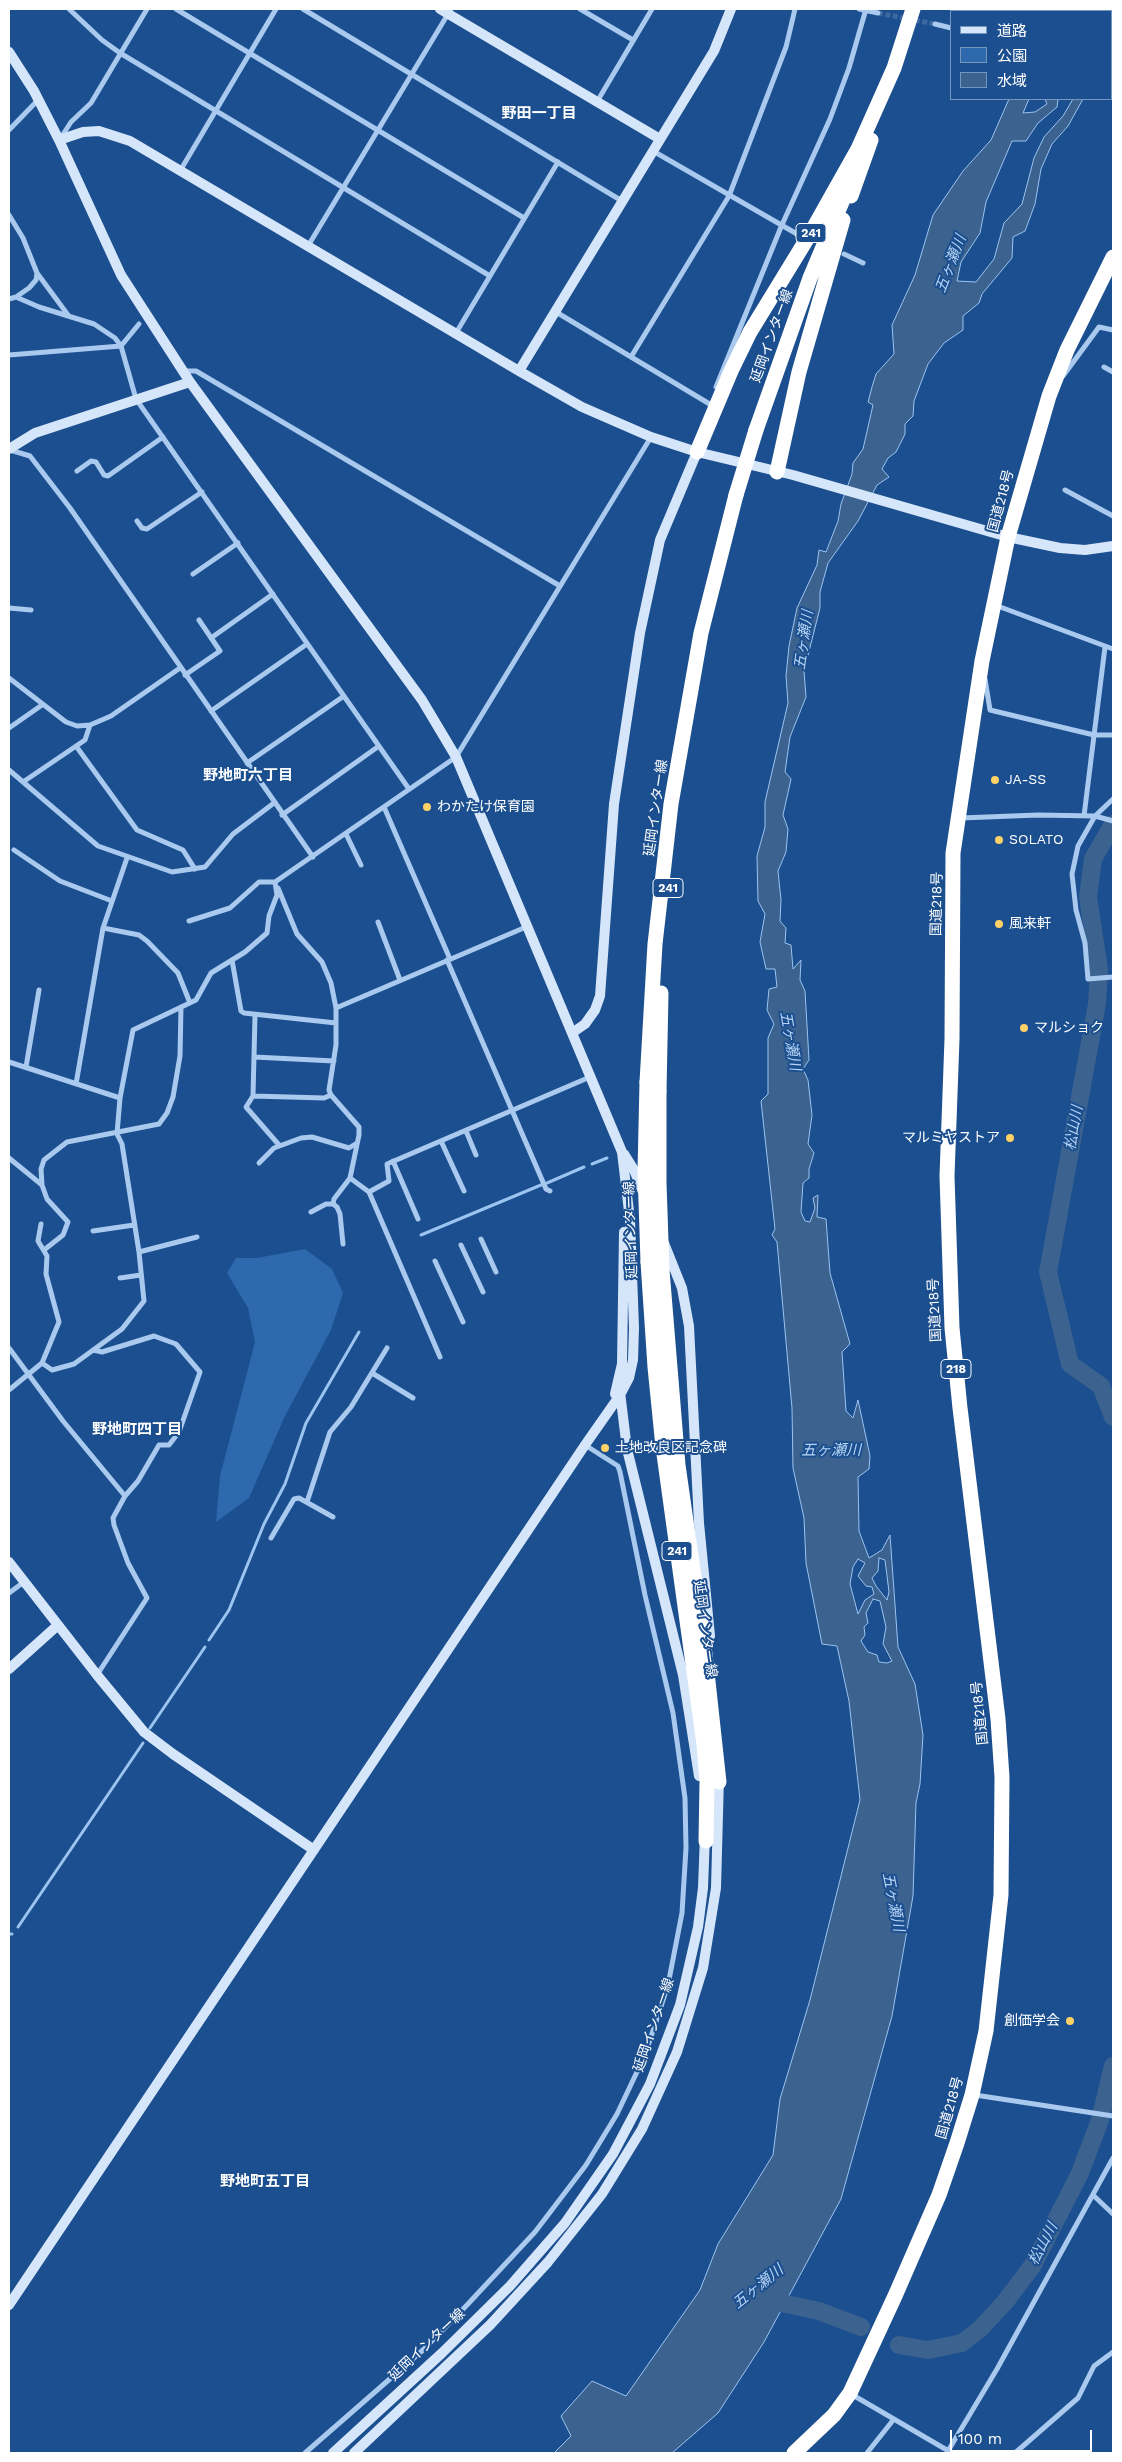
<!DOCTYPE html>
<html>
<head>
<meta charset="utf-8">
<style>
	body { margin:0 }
	#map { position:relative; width:1122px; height:2462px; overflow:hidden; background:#1b4f8f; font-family:"Work Sans","Noto Sans JP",sans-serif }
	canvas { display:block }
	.frame { position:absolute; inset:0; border:10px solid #fff; pointer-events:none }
	.legend { position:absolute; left:950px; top:10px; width:162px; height:90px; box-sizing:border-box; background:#1b4f8f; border:1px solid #7695bc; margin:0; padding:6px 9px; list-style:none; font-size:15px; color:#fff }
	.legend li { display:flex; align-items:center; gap:10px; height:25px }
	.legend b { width:25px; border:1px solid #7695bc }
	.scale { position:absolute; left:950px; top:2430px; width:142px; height:22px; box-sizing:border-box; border:2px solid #fff; border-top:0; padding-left:6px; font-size:15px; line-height:18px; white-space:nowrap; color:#fff; -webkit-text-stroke:4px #1b4f8f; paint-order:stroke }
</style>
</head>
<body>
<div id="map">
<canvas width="1122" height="2462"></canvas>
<div class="frame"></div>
<ul class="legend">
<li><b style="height:6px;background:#d6e6fa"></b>道路</li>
<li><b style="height:14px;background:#2e69ad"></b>公園</li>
<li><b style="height:14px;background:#3c6290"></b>水域</li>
</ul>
<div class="scale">100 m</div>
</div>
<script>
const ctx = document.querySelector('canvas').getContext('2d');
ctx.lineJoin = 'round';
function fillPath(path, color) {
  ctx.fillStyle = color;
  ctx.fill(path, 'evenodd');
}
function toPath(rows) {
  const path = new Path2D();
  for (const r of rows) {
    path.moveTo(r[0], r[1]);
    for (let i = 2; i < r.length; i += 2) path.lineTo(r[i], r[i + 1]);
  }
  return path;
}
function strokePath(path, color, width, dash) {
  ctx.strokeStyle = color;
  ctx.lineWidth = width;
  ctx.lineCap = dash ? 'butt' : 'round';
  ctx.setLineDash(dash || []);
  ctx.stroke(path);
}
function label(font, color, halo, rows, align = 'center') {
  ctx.font = font + ' "Work Sans","Noto Sans JP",sans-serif';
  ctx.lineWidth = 4;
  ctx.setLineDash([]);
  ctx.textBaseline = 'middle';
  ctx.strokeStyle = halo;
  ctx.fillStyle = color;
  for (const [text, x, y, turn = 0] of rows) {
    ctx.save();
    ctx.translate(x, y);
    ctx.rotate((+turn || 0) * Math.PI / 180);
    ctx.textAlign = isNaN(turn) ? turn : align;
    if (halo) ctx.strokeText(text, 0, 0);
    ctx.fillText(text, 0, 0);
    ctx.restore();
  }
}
const green = toPath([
	[305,1249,332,1269,343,1293,331,1330,285,1416,249,1498,216,1522,220,1476,255,1342,248,1308,227,1273,236,1258,257,1258]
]);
const water = toPath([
	[1009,99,1029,99,1023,113,1035,112,1047,104,1045,99,1058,99,1057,107,1038,123,1026,141,1012,141,986,202,980,233,961,262,957,281,976,282,994,259,1004,223,1022,204,1034,158,1044,137,1063,116,1073,99,1083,99,1068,126,1052,144,1041,169,1035,204,1025,231,1013,237,1012,258,982,294,979,303,963,316,963,330,944,343,928,364,914,401,913,416,905,424,905,434,896,452,888,458,882,469,889,477,877,485,858,521,828,563,820,592,820,608,804,671,806,697,790,737,785,772,791,779,783,815,788,829,786,852,778,871,781,900,780,921,786,928,785,943,791,945,793,969,801,960,800,980,805,991,809,1060,803,1069,808,1080,812,1115,808,1144,814,1153,809,1169,809,1178,803,1183,801,1212,805,1221,810,1222,815,1208,813,1198,818,1195,817,1217,826,1219,830,1273,850,1344,842,1352,846,1411,853,1418,858,1400,870,1456,869,1469,858,1477,859,1531,869,1558,882,1550,890,1535,898,1647,915,1684,923,1735,920,1784,916,1803,913,1896,892,2016,841,2199,764,2342,718,2413,672,2453,554,2453,571,2436,561,2416,592,2381,626,2396,700,2290,718,2244,773,2155,780,2099,810,2000,860,1800,849,1701,837,1646,822,1644,806,1563,804,1518,793,1468,792,1408,777,1242,772,1235,775,1229,761,1101,768,1094,768,1038,774,1024,767,1010,769,989,777,987,775,969,766,969,760,942,765,914,758,901,757,856,765,827,765,802,788,703,786,676,789,646,797,608,817,565,819,550,826,552,838,521,841,504,852,474,853,463,863,449,873,405,868,402,872,387,876,374,894,354,892,325,915,275,933,215,963,171,991,140,1009,99],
	[879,1558,885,1560,889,1592,887,1600,876,1586,872,1578,878,1571,879,1558],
	[858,1559,865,1563,858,1576,866,1586,872,1587,874,1594,865,1600,858,1614,850,1584,853,1567,858,1559],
	[873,1599,880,1601,886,1627,883,1644,892,1661,887,1663,879,1662,877,1655,868,1652,861,1641,865,1635,864,1627,868,1623,866,1613,873,1599]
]);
const stream = toPath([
	[592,1164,607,1158],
	[547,1183,584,1167],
	[421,1235,541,1185],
	[209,1640,229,1610,264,1524,285,1484,306,1423,359,1332],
	[150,1728,205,1647],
	[18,1927,143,1743],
	[9,1934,12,1934]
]);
const river = toPath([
	[1113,824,1093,859,1088,897,1099,969,1097,1004,1048,1272,1070,1364,1101,1386,1113,1417],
	[763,2299,819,2311,861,2327],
	[899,2345,928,2350,962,2343,980,2329,1005,2302,1033,2265,1080,2173,1100,2120,1113,2066]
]);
const streetTunnel = toPath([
	[878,13,935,24]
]);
const street = toPath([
	[69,9,102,40,120,53,490,276],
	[176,9,524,218],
	[303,9,622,201],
	[580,9,633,40],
	[859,9,878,13],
	[935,24,951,28],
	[598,100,652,9],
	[9,130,38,100],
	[60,139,71,122,91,103,147,9],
	[653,151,797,234],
	[180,171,276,9],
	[9,215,23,238,37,273,36,280,29,288,16,297,9,299],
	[308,246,451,9],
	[844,254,863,263],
	[37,273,68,315],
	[556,312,713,406],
	[139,324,121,346,136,399,409,789],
	[456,333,558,162],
	[9,355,121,346,115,338,94,324,39,307,16,297],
	[631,357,729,196,786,47,795,9],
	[1104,367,1113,372],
	[184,371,196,371,560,586],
	[1063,376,1099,327,1113,330],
	[716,387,781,227,830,119,849,68,866,9],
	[10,450,30,456,70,508,313,857],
	[77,471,91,461,96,462,104,475,108,476,163,437],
	[1065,490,1113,516],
	[137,521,142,528,147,529,202,492],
	[193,574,238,543],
	[995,605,1113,649],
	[9,608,31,610],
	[211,638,273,594],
	[185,675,220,651,199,620],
	[9,678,66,722,77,726,90,725,111,716,180,668],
	[985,679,990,710,1094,735,1113,735],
	[211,711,307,644],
	[9,728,42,705],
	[76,746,137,830,183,850,195,869],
	[247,763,344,696],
	[9,770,98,846,172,872,205,867,233,834,274,803],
	[23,782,85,740,90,725],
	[1113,799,1095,816,1078,846,1072,874,1076,910,1085,943,1088,979,1113,977],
	[384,807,450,959],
	[282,815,379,746],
	[1084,816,1105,647],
	[961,818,1038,815,1095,816,1113,821],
	[346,834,361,865],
	[14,850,60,881,112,901],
	[278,888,297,934,322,962,331,983,336,1008,336,1045,329,1090,331,1095,359,1127,359,1135,350,1178,334,1199,333,1204],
	[189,921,230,908,259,882,275,882,456,757,651,437],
	[378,922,400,980],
	[103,928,139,935,147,941,178,973,190,1003],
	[232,960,241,1011,244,1013,336,1023],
	[447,960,546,1189,550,1191],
	[336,1008,526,927],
	[255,1016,253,1096,246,1107,279,1145],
	[254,1057,334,1061],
	[9,1062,120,1098],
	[26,1067,39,990],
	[76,1084,103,928,127,858],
	[253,1096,324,1098,331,1095],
	[466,1131,476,1155],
	[441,1141,464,1191],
	[9,1158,42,1185,41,1169,44,1160,67,1142,159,1124,167,1113,173,1097,180,1056,181,1007],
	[393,1161,418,1219],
	[259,1163,274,1148,301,1138,312,1137,349,1148,357,1143],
	[350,1178,369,1192],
	[42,1185,47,1199,68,1222,63,1235,44,1250],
	[311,1212,326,1204,333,1204,337,1207,340,1214,343,1244],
	[93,1231,134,1225],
	[481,1239,496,1272],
	[461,1245,483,1292],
	[139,1252,197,1237],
	[435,1261,463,1322],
	[120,1278,141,1275],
	[9,1348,63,1421,125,1496,113,1518,114,1525,128,1563,147,1598,97,1675],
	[93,1350,102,1352,154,1336,176,1344,200,1372,179,1432,169,1445,159,1445,138,1481,125,1496],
	[440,1357,369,1192,389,1181,387,1164,590,1077],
	[42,1363,52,1370,74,1364,122,1329,144,1301,139,1252,122,1144,117,1134,120,1098,133,1030,196,1000,211,973,245,952,267,933,269,916,277,895,275,882],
	[372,1373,413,1398],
	[9,1390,42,1363,59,1322,46,1274,47,1256,38,1241,41,1224],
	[307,1502,330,1432,351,1407,387,1348],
	[271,1538,294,1499,299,1498,333,1517],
	[9,1593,24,1582],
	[975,2095,1113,2116],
	[1093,2195,1113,2214],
	[851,2394,952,2453],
	[948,2451,997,2369,1113,2158],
	[305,2453,423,2350,467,2305,535,2232,586,2165,617,2114,645,2055,668,1985,682,1913,686,1848,685,1798,673,1713,645,1595,620,1472,618,1466,585,1445],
	[867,2453,894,2419],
	[1015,2453,1078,2398,1094,2366,1113,2352],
	[1016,2453,1054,2453]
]);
const secondary = toPath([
	[440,9,660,139],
	[9,52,34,91,59,140,121,275,190,382,422,700,456,757,622,1152,630,1220,634,1328,633,1360,629,1378,620,1395,585,1445,9,2305],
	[59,140,83,132,99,131,130,141,519,371,582,407,651,437,697,452,793,475,1008,537,1060,548,1085,550,1113,546],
	[519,371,714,51,731,9],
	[9,449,35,433,190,382],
	[572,1033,585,1024,595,1010,600,996,614,804,640,633,660,540,697,452],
	[624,1154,634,1170,642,1190],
	[664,1243,682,1288,689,1326,699,1523,710,1636],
	[620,1392,627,1449,683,1675,699,1776],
	[615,1394,622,1364,624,1232],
	[9,1562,97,1675,144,1732,173,1754,314,1850],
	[9,1669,58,1625],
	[333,2453,442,2353,510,2286,565,2223,613,2154,650,2084,680,2005,698,1927,703,1888,705,1835],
	[354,2453,490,2325,548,2262,602,2194,642,2129,677,2052,703,1968,716,1888,719,1777]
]);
const highway = toPath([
	[851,196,871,140],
	[756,430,810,278,850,183],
	[697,452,731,371,750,332,813,229,858,149,894,68,913,9],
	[777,472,799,372,843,220],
	[647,1082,655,944,671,804,701,633,736,495],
	[659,1091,661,993],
	[648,1262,655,1367,663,1447,704,1744,707,1782,706,1841],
	[662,1270,678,1465,705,1654,719,1782],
	[794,2453,834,2415,850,2393,895,2296,939,2195,957,2143,972,2095,986,2031,1001,1895,1002,1777,998,1719,960,1408,952,1328,947,1176,952,1039,953,853,982,661,1008,537,1049,396,1067,350,1113,257]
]);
const highwayBridge = toPath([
	[736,495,756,430],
	[647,1082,645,1171,648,1262],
	[659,1091,659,1183,662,1270]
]);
const markers = [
	[995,780,5,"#ffd166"],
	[427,807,5,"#ffd166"],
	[999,840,5,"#ffd166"],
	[999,924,5,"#ffd166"],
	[1024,1028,5,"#ffd166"],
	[1010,1138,5,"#ffd166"],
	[605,1448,5,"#ffd166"],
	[1070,2021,5,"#ffd166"]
];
const shields = [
	[811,233,30],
	[668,888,30],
	[956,1369,30],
	[677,1551,30]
];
const shieldNames = [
	["241",811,233],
	["241",668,888],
	["218",956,1369],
	["241",677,1551]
];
const streetNames = [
	["延岡インター線",772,336,-70],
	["国道218号",1001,501,-75],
	["延岡インター線",656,808,-82],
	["国道218号",937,904,-89],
	["延岡インター線",631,1230,-92],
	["国道218号",935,1310,-93],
	["延岡インター線",705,1629,82],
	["国道218号",980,1713,-96],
	["延岡インター線",654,2025,-71],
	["国道218号",950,2108,-74],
	["延岡インター線",427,2345,-43]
];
const poiNames = [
	["JA-SS",1005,780],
	["わかたけ保育園",437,807],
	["SOLATO",1009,840],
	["風来軒",1009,924],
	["マルショク",1034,1028],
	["マルミヤストア",1000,1138,"right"],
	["土地改良区記念碑",615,1448],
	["創価学会",1060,2021,"right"]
];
const neighbourhoodNames = [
	["野田一丁目",539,114],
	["野地町六丁目",248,776],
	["野地町四丁目",137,1430],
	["野地町五丁目",265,2182]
];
const waterNames = [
	["五ヶ瀬川",951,264,-69],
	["五ヶ瀬川",804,640,-82],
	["五ヶ瀬川",790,1041,80],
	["松山川",1074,1128,-80],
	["五ヶ瀬川",831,1451],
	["五ヶ瀬川",893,1902,79],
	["松山川",1043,2244,-62],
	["五ヶ瀬川",758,2287,-39]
];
fillPath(green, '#2e69ad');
fillPath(water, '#3c6290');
strokePath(water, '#9cc4f0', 1);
strokePath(stream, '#9cc4f0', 3);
strokePath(river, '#3c6290', 18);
strokePath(streetTunnel, '#3d69a0', 5, [5, 2.5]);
strokePath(street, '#a9c9ee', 5);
strokePath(secondary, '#d6e6fa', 10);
strokePath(highway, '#fff', 15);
strokePath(highwayBridge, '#fff', 15);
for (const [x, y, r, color] of markers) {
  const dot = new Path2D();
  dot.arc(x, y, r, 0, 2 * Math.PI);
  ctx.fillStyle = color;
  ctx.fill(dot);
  strokePath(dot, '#1b4f8f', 2);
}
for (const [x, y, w] of shields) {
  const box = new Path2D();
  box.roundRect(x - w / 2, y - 9.5, w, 19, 4);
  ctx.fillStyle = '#1b4f8f';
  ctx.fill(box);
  strokePath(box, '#fff', 1);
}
label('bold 12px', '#fff', null, shieldNames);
label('14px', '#fff', '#1b4f8f', streetNames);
label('14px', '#fff', '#1b4f8f', poiNames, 'left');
label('bold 15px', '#fff', '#1b4f8f', neighbourhoodNames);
label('italic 15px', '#b5d3f5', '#1b4f8f', waterNames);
</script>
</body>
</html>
